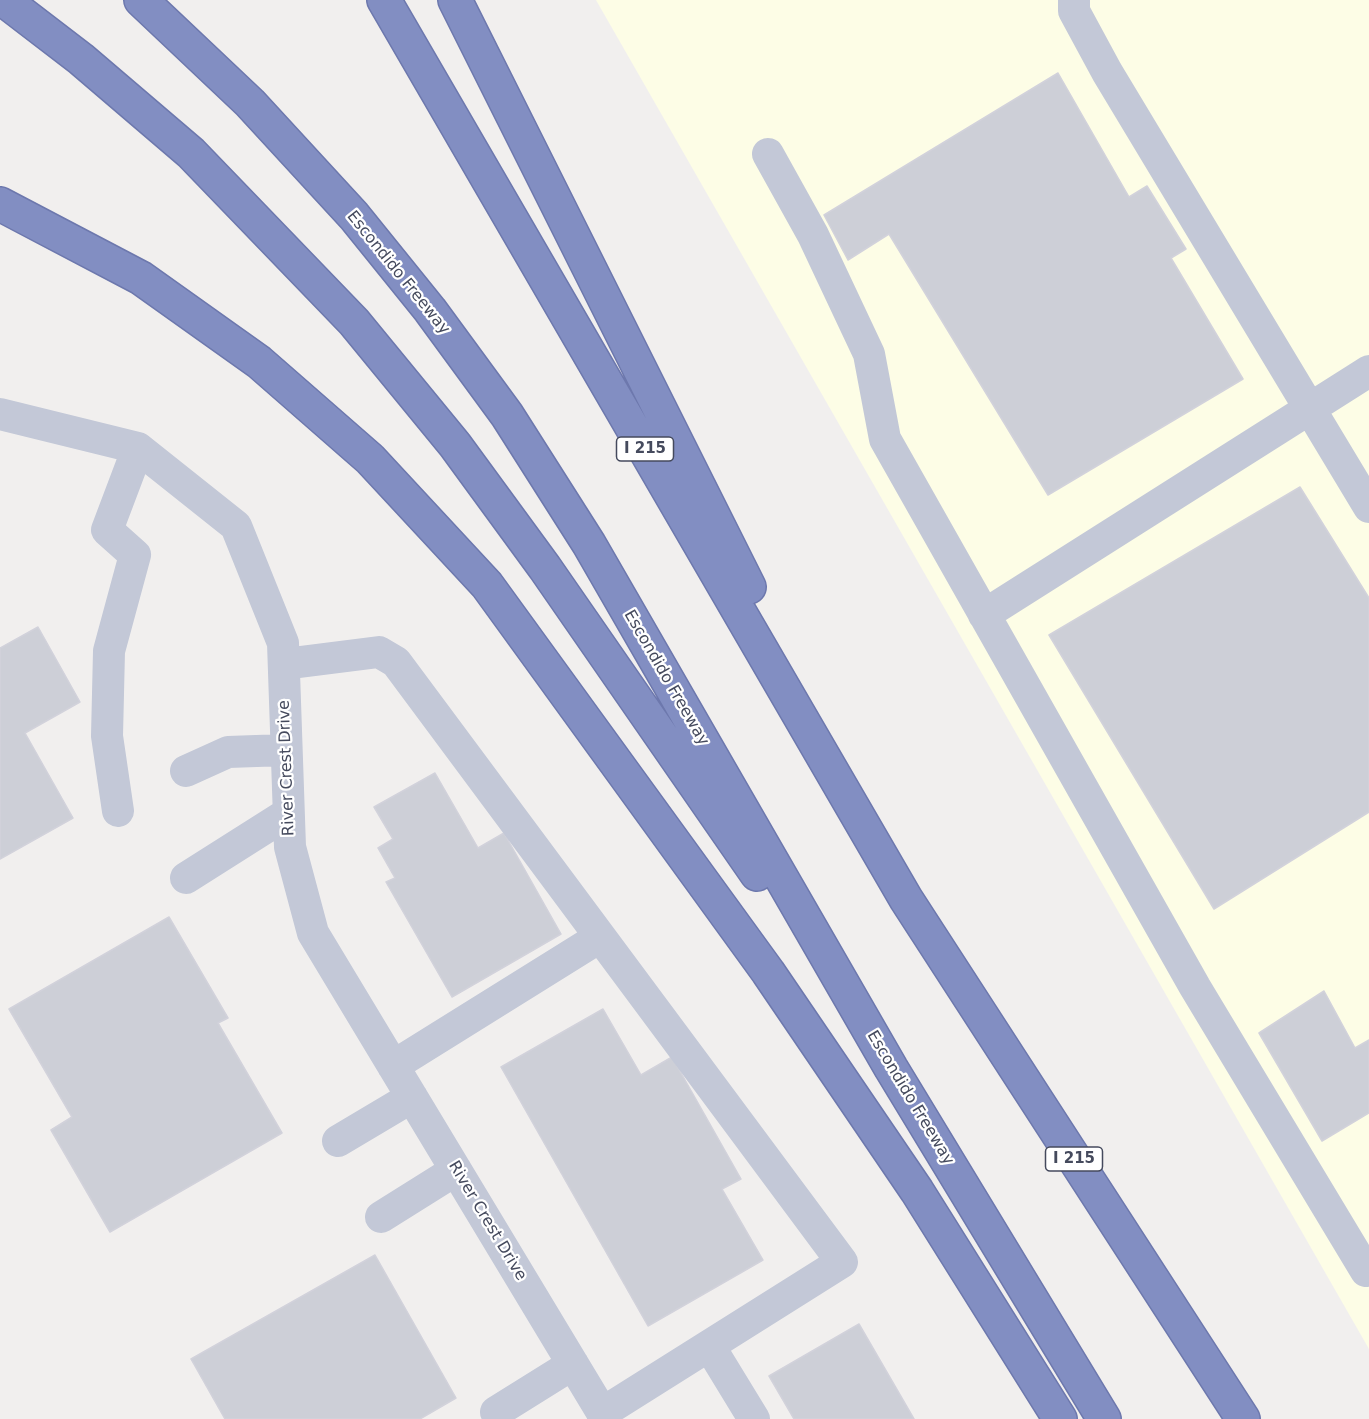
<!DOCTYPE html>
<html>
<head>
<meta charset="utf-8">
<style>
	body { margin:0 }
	canvas { display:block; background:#f1efee }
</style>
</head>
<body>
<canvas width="1369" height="1419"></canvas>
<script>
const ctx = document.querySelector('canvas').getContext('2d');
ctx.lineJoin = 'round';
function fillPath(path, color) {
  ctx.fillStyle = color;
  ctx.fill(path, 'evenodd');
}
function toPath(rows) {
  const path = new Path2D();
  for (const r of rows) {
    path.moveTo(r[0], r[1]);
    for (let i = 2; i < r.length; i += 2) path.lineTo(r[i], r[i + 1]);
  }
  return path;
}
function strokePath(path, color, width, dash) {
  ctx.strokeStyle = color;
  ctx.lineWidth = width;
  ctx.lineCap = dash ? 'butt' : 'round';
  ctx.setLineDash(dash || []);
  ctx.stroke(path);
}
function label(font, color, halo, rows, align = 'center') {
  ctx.font = font + ' "DejaVu Sans",sans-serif';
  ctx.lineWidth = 4.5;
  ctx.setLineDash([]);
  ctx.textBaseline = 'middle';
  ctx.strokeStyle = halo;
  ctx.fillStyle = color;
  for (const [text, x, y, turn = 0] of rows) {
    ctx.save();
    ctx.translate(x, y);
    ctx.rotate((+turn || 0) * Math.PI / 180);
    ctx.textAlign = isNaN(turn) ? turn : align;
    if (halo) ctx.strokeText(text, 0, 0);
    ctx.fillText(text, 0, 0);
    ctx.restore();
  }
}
const commercial = toPath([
	[596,0,1369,0,1369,1349]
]);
const building = toPath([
	[1058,73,1129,197,1147,186,1186,249,1171,258,1243,379,1048,495,889,234,848,260,824,215,1058,73],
	[1300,487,1369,598,1369,812,1214,909,1049,635,1300,487],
	[38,627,80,702,25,733,73,818,0,859,0,648,38,627],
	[435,773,478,848,504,833,561,934,452,997,386,882,395,878,378,848,393,839,374,807,435,773],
	[169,917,228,1018,218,1023,282,1133,110,1232,51,1130,72,1117,9,1009,169,917],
	[1324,991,1355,1048,1369,1040,1369,1113,1322,1141,1259,1033,1324,991],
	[603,1009,641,1075,672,1057,741,1179,722,1189,763,1260,648,1326,501,1067,603,1009],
	[375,1255,456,1398,420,1419,225,1419,191,1359,375,1255],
	[859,1324,914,1419,794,1419,769,1376,859,1324]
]);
const minor = toPath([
	[1074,0,1074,11,1107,72,1369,507],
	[768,154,813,235,869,354,885,439,1195,987,1366,1271],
	[0,414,138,448,236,526,283,643,290,847,313,933,606,1419],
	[984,615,1369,371],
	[284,664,379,652,396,662,842,1262,602,1413],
	[186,771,228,752,285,750],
	[118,811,107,736,109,651,135,555,107,530,138,448],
	[186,878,287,814],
	[393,1066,600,937],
	[338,1141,412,1097],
	[381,1217,456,1170],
	[710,1347,754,1419],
	[496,1412,573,1364]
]);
const highway = toPath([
	[4,0,81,59,191,153,354,322,455,445,545,568,757,874],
	[141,0,250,103,354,216,430,310,507,415,589,544,891,1068,1104,1419],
	[384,0,906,899,1243,1419],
	[455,0,749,587],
	[0,204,141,278,259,362,370,459,487,585,768,972,917,1191,1060,1419]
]);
const shields = [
	[645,449,57],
	[1074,1159,57]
];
const shieldNames = [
	["I 215",645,449],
	["I 215",1074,1159]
];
const streetNames = [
	["Escondido Freeway",398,273,51],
	["Escondido Freeway",666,678,60],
	["River Crest Drive",287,768,-92],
	["Escondido Freeway",910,1098,59],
	["River Crest Drive",487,1221,59]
];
fillPath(commercial, '#fdfde6');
fillPath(building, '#cdcfd7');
strokePath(building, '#d2d2db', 1.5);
strokePath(highway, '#6d78ad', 36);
strokePath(minor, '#c3c8d7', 32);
strokePath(highway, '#828ec2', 33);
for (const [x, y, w] of shields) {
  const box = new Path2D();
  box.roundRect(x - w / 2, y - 12, w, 24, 4.5);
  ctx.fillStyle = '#fff';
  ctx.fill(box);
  strokePath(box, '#454a5d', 1.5);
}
label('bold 15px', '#454a5d', null, shieldNames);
label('16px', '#454a5d', '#fff', streetNames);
</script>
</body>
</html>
